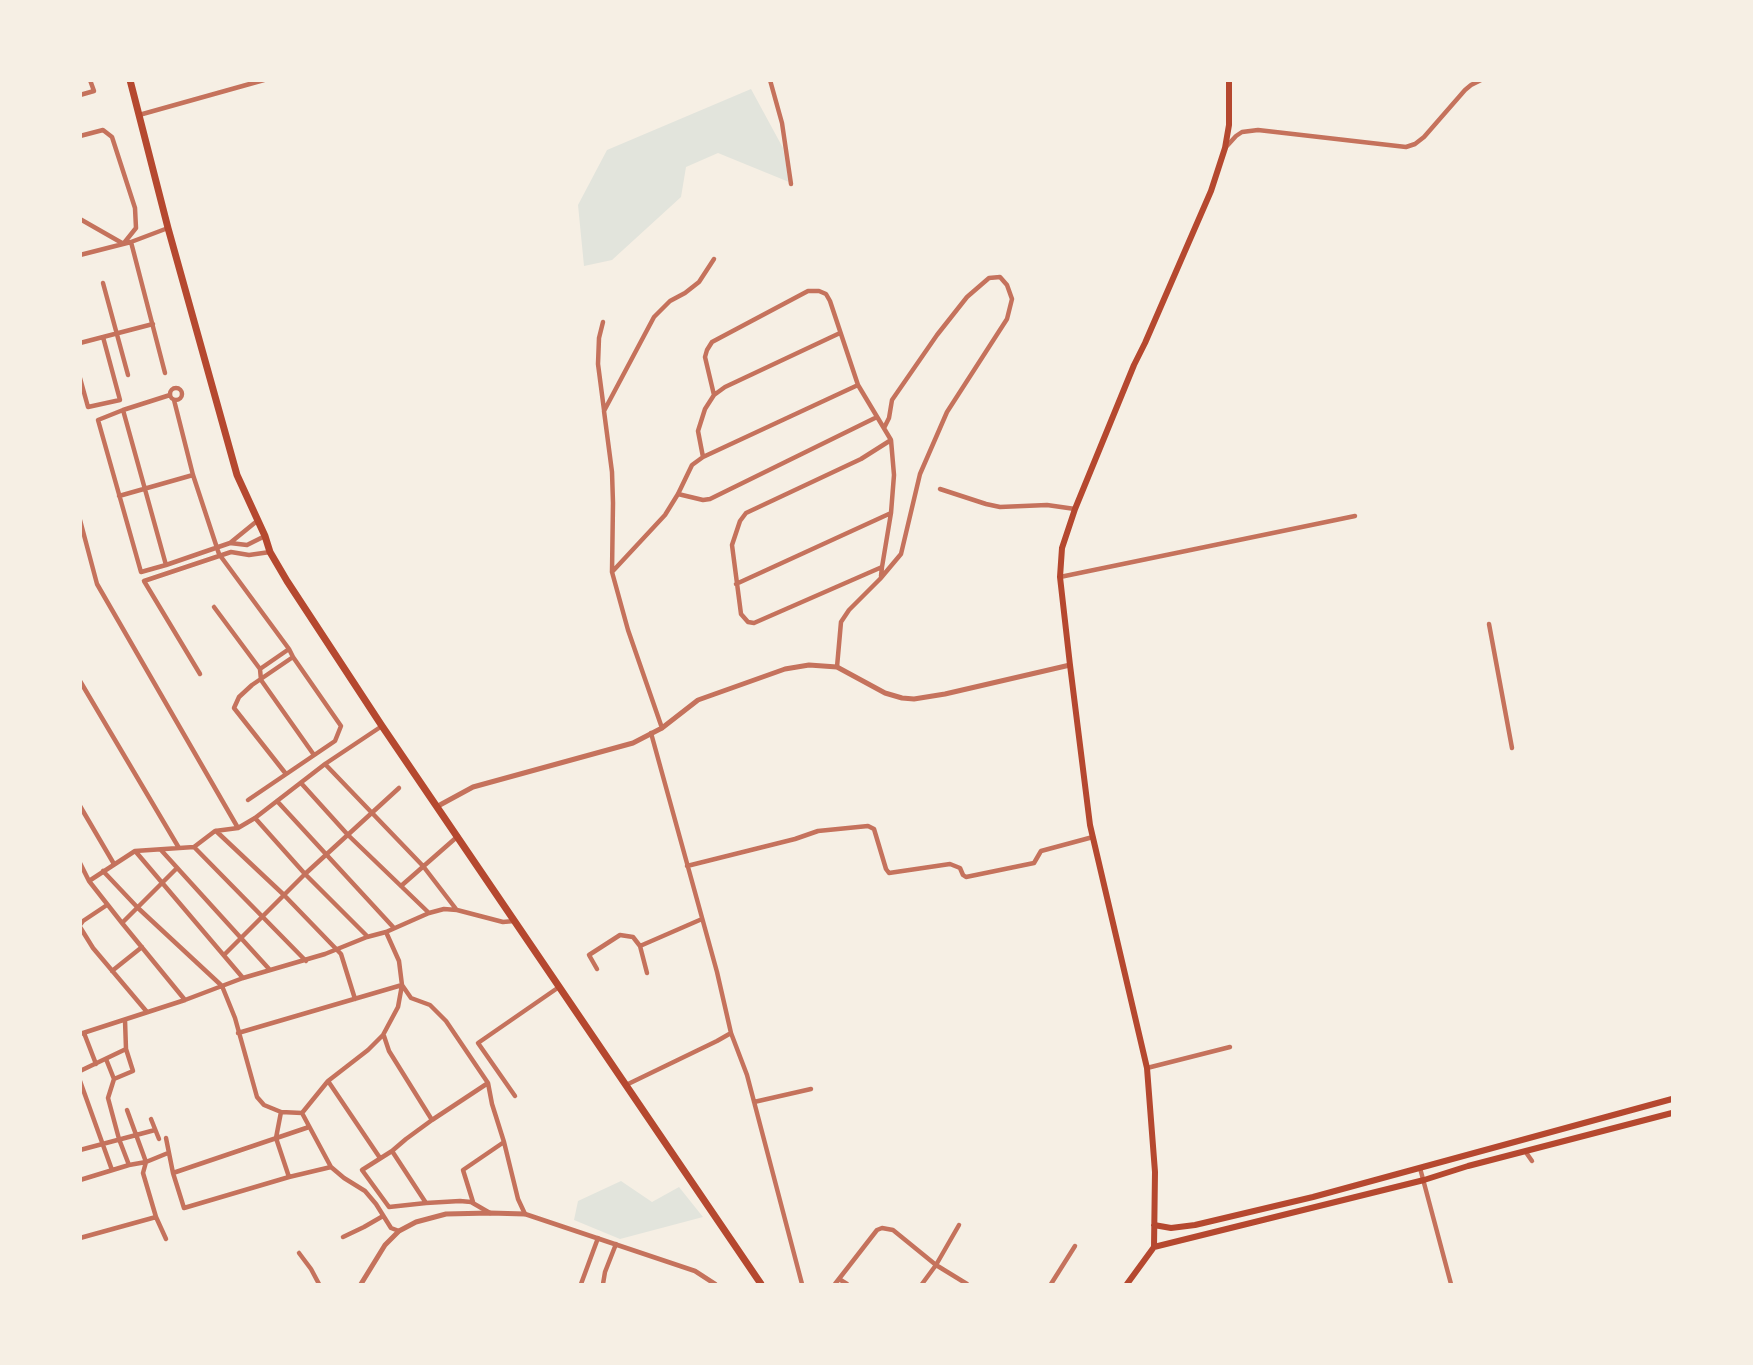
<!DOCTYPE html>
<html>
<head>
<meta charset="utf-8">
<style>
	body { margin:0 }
	#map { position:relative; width:1753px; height:1365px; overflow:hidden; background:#f6efe4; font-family:"Fira Sans",sans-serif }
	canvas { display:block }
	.frame { position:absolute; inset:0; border:82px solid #f6efe4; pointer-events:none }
</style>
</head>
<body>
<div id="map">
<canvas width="1753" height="1365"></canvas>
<div class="frame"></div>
</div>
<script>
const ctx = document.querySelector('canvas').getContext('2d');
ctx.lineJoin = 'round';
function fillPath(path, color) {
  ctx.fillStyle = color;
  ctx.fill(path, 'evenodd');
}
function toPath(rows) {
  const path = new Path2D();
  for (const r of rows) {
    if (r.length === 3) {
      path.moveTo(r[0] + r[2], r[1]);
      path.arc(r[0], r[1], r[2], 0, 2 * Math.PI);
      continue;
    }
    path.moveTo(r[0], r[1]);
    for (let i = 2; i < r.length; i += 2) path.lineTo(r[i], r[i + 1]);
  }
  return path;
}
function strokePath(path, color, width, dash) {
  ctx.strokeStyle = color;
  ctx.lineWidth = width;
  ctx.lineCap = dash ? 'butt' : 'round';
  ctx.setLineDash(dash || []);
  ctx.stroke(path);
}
const green = toPath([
	[751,89,783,148,789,182,718,153,686,167,681,197,612,260,584,266,578,205,607,150],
	[621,1181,652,1202,679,1187,703,1217,620,1239,574,1220,578,1201]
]);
const minor = toPath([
	[770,80,782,123,791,184],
	[80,95,94,91,90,80],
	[139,115,264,80],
	[80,136,103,130,112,137,135,208,136,228,124,243],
	[1226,147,1236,136,1242,132,1258,130,1406,147,1415,144,1424,137,1465,90,1471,85,1481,80],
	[80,219,122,243],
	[131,242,165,373],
	[80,255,131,242,168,228],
	[103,283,128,375],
	[603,322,599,338,598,364,604,410],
	[80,343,153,324],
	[80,378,88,407,120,400,103,337],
	[176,394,6],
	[170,395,123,410,98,420,141,572,166,565,230,543,257,521],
	[714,395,705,357,707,350,712,342,808,291,819,291,826,294,830,301,858,385,891,440],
	[174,400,193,475,219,554,289,649,293,657,341,726,335,741,248,800],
	[123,410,166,565],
	[703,457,698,431,705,409,714,395,725,387,840,333],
	[940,489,986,504,1000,507,1047,505,1075,509],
	[678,494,703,500,710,499,877,417],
	[119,496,193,475],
	[80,520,97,584,238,828],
	[230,543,247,545,265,536],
	[612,572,665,515,678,494,692,465,703,457,858,385],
	[881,576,882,567,891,513,894,475,891,440,861,459,746,513,740,521,732,545,741,614,748,622,754,623,882,567],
	[1060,577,1355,516],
	[736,584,891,513],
	[214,607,260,669,289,649],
	[1489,624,1512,748],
	[837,667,841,622,849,610,880,579,901,554,920,474,947,412,1007,319,1012,299,1007,285,1000,277,989,278,967,297,937,335,892,400,889,418,884,428],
	[260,669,261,680,314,755],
	[200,674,144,581,231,552,249,555,270,552],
	[80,681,179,848],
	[662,728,628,630,612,572,613,503,612,472,604,411,654,317,670,301,685,293,699,282,714,259],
	[651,733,717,972,731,1033],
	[325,764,423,866,456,909],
	[286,774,234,708,239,697,252,685,293,657],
	[301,783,348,835,429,913],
	[277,801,394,928],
	[80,806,114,864],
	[255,818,305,874,367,936],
	[216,831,284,895,341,954,355,999],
	[194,847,306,961],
	[161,850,270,970],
	[136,852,243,978],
	[80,863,89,881,135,851,194,847,215,831,238,828,255,818,325,764,382,726],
	[687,866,795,839,818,831,868,826,874,829,886,869,889,873,950,864,960,868,963,875,966,877,1034,863,1041,851,1093,837],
	[103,871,138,908,222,986,235,1018,257,1097,264,1105,281,1112,302,1113,328,1081,368,1050,383,1035,398,1007,402,985,399,961,386,932],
	[89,881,122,923,185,1000],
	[401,886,458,836],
	[122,923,177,868],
	[80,925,83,921,107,905],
	[80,927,93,948,147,1012],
	[640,946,702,919],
	[224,955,305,874,399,788],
	[597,969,589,955,620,935,633,937,640,946,647,973],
	[112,971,142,947],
	[84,1033,96,1064],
	[238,1033,402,985,411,998,430,1005,446,1021,488,1083,492,1104,504,1142,518,1199,525,1214],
	[80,1034,185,1000,243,978,325,954,367,937,386,932,429,913,444,909,457,910,503,922,514,921],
	[384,1036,389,1051,432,1120],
	[106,1059,114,1079,108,1098,119,1139,129,1165],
	[1147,1068,1230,1047],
	[80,1071,126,1049],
	[114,1079,133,1071,126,1049,125,1020],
	[80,1081,112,1170],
	[328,1081,380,1158],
	[488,1083,432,1120,406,1139,392,1151,362,1170,389,1207,426,1203,460,1201,471,1202,490,1213],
	[626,1085,717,1041,731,1033,747,1075,802,1284],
	[515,1096,478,1043,559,987],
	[754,1102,811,1089],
	[127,1110,146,1162,143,1173,156,1217,166,1239],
	[281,1112,276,1138,289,1177],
	[302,1113,331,1167,344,1178,365,1191,376,1204,391,1228,399,1231],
	[151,1119,159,1139],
	[166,1138,173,1173,309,1127],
	[80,1150,155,1130],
	[392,1151,426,1203],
	[1525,1151,1532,1161],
	[1420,1168,1451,1284],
	[173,1173,184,1208,289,1177,331,1167],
	[80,1180,129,1165,146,1162,168,1153],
	[473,1202,463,1170,504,1142],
	[343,1237,364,1227,383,1216],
	[80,1238,156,1217],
	[299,1253,311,1269,319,1284],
	[839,1279,847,1284],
	[581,1284,598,1238],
	[603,1284,605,1272,616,1244],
	[835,1284,877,1230,882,1228,893,1230,936,1265,967,1284],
	[922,1284,936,1265,959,1225],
	[1051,1284,1075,1246]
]);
const tertiary = toPath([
	[438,806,473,787,633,743,662,728,698,700,785,669,809,665,837,667,885,693,902,698,914,699,945,694,1070,665],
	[361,1284,385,1245,399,1231,416,1222,446,1214,490,1213,525,1214,695,1271,715,1284]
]);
const secondary = toPath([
	[1154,1225,1171,1228,1195,1225,1313,1197,1672,1099],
	[1154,1247,1155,1172,1147,1068,1090,825,1070,665,1060,577,1062,548,1075,509,1134,365,1145,343,1211,191,1225,148,1229,125,1229,80],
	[1154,1247,1424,1180,1468,1166,1672,1113],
	[1127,1284,1154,1247]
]);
const trunk = toPath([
	[130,80,168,228,237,475,265,536,270,552,287,581,382,726,761,1284]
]);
fillPath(green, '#e2e4dc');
strokePath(minor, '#c5725c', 4.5);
strokePath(tertiary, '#c5725c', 5);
strokePath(secondary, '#b5482f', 6);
strokePath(trunk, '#b5482f', 7);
</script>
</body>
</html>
